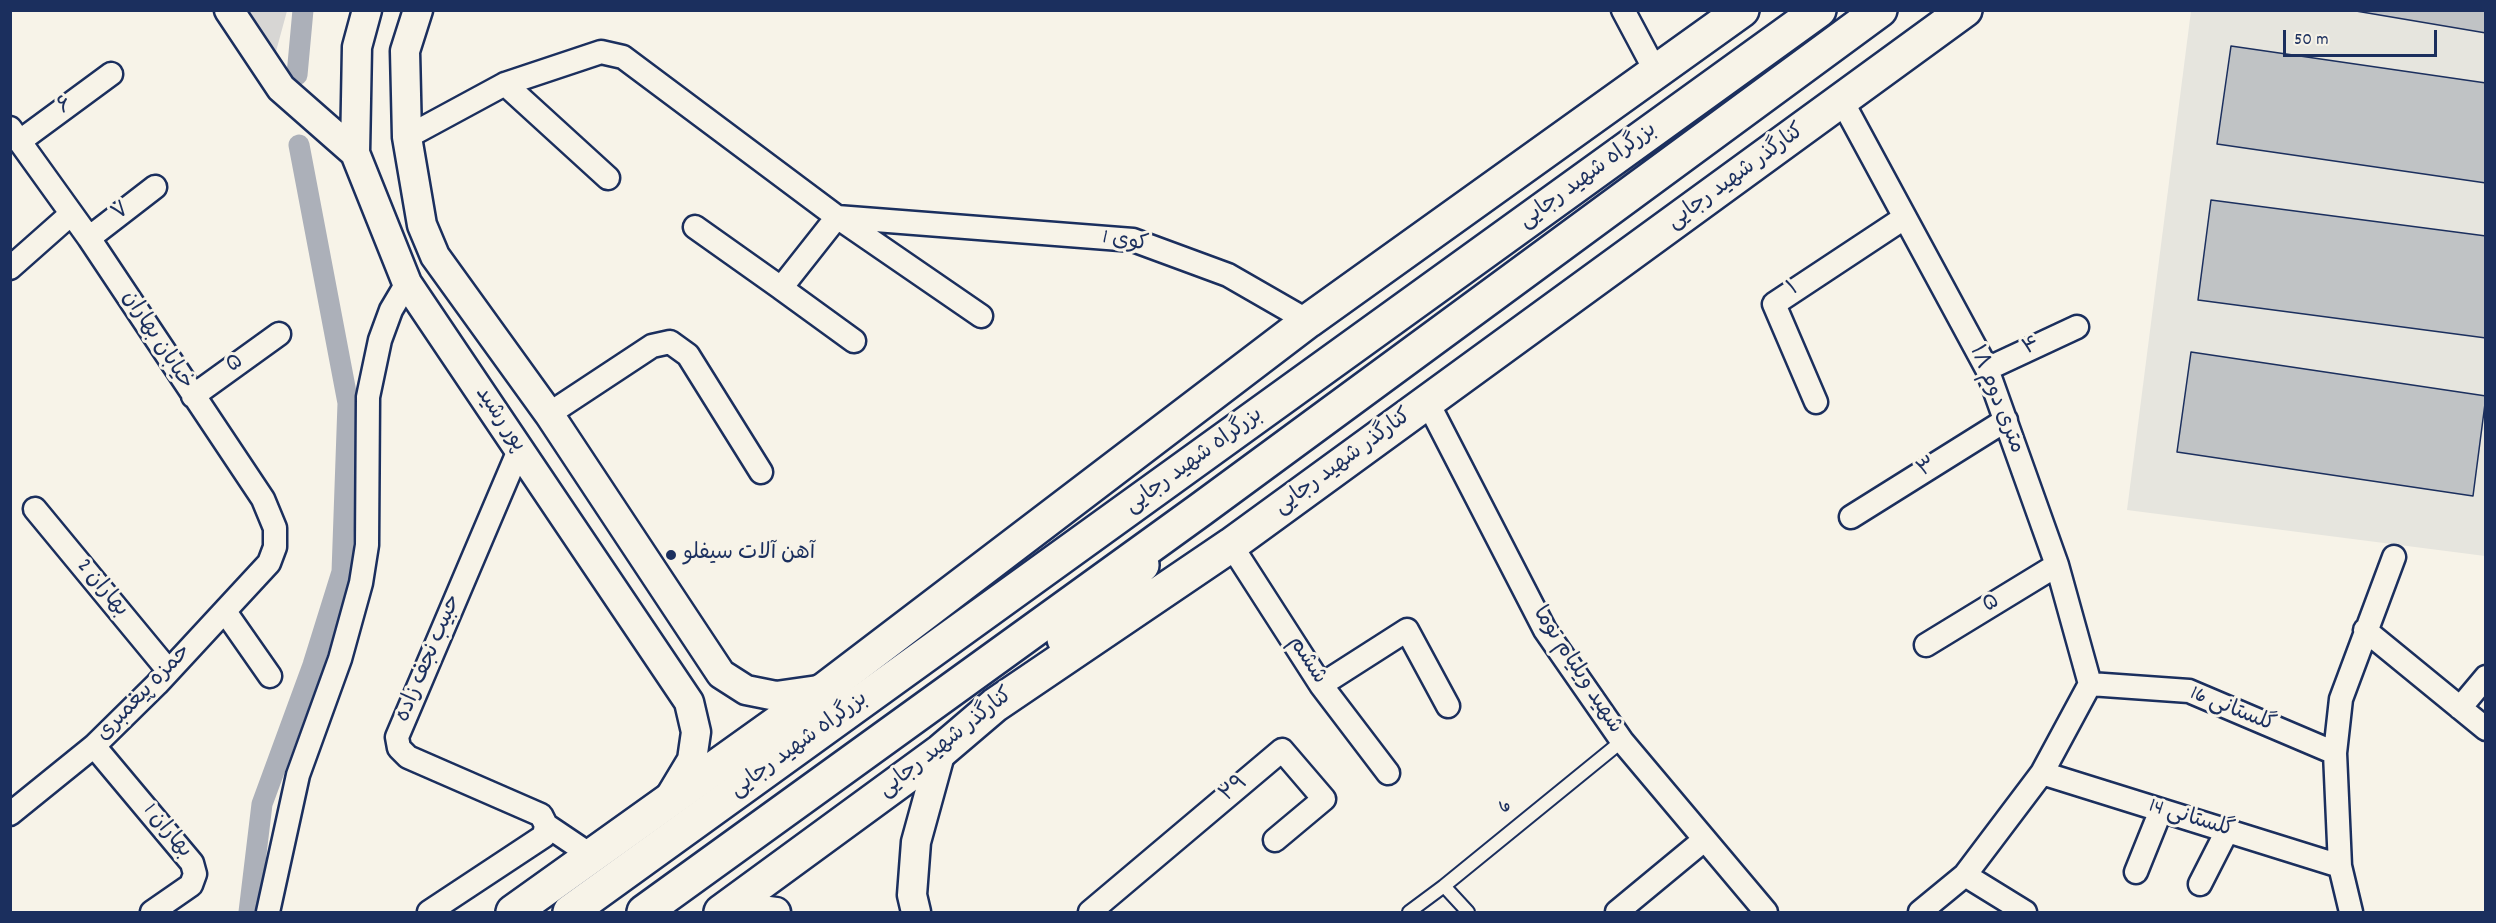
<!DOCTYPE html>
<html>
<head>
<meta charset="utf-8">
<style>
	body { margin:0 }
	#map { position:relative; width:2496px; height:923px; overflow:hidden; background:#f7f3e8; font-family:Dekko,sans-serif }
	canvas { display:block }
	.frame { position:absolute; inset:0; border:12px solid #1b2f5e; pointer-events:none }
	.scale { position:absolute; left:2283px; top:30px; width:154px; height:27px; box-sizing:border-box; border:3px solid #1b2f5e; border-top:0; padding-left:8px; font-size:18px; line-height:21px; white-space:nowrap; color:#1b2f5e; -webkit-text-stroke:4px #f7f3e8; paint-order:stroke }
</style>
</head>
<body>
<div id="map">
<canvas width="2496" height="923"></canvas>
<div class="frame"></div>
<div class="scale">50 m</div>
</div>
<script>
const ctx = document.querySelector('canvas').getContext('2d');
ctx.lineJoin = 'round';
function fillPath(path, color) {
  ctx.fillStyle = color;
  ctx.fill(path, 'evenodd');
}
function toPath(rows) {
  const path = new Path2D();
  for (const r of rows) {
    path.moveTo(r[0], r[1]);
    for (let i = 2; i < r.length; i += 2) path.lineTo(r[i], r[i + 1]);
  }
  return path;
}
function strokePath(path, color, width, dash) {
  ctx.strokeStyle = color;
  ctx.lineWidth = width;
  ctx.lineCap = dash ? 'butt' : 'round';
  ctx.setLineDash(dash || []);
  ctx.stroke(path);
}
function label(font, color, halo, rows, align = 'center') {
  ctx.font = font + ' Dekko,"Playpen Sans Arabic",sans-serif';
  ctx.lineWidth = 6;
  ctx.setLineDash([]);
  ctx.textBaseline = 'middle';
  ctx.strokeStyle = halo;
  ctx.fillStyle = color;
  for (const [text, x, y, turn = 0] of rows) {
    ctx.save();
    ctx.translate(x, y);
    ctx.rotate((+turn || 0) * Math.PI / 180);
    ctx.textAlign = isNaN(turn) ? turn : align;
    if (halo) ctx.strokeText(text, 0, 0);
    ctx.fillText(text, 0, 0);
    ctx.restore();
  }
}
const built = toPath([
	[2191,11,2485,11,2485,556,2127,510]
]);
const green = toPath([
	[245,11,287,11,275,55]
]);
const canal = toPath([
	[297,75,303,10],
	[249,912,262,804,313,665,342,572,348,403,299,145]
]);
const building = toPath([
	[2350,10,2486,10,2486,33,2350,10],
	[2231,46,2486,83,2486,183,2217,144,2231,46],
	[2211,200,2486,236,2486,338,2198,300,2211,200],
	[2191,352,2486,396,2473,496,2177,452,2191,352]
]);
const service = toPath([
	[1409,912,1444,886],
	[1468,912,1444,886,1622,741]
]);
const minor = toPath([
	[1623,10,1656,72],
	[505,84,608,178],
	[1842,101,1987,369,2057,565,2090,684],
	[10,128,89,238,263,499,275,528,275,547,269,563,157,684,94,746,10,814],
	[407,137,505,84,601,52,623,57,837,217,781,288,695,227],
	[20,141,111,74],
	[89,238,155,187],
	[10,268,71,214],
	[781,288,854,341],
	[981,316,837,217,1133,240,1228,275,1308,321],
	[1987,369,2077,327],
	[193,396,279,334],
	[1816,402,1774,304,1904,218],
	[1428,403,1545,630,1622,741,1766,912],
	[549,414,652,346,670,342,688,355,761,472],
	[519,450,397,737,399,748,408,757,541,815,546,825,592,856],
	[35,509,168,670],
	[1851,517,2006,420],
	[1231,545,1321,685,1388,773],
	[226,613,270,676],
	[2365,630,2486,729],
	[1926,645,2057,565],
	[2090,684,2189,691,2335,753],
	[1321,685,1407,630,1448,706],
	[2460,708,2486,677],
	[94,746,192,863,195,874,191,885,152,912],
	[2042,773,2340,866],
	[2136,872,2161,810],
	[1965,875,2025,912],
	[2200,884,2227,831],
	[268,912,298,775,340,659,361,583,367,545,368,397,380,340,391,310,407,283],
	[429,912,544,836,546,825],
	[1090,912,1282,750,1324,799,1275,840],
	[1617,912,1704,840],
	[1920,912,1965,875,2042,773,2090,684],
	[2351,912,2340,866,2335,753,2341,699,2394,557]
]);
const tertiary = toPath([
	[229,10,281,88,355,153],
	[367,10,357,47,355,153,407,283,689,702,696,732,692,760,668,800],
	[418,10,405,51,407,137,422,225,435,256,549,414,721,674,746,690,776,696,825,689],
	[730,906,776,912],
	[916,912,912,895,916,842,941,751]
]);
const secondary = toPath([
	[1064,639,1142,565],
	[513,912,825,689,1308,321,1742,10],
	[721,912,941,751,995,705,1231,545,1965,10]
]);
const trunk = toPath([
	[570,912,1819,10],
	[644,912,1200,510,1880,10]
]);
const markers = [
	[671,555,6,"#1b2f5e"]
];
const streetNames = [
	["۶",66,107,-36],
	["بزرگراه شهید رجایی",1589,177,-36],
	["کنارگذر شهید رجایی",1737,178,-36],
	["۷",122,213,-37],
	["کوی 1",1125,243,10],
	["۱",1794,290,-33],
	["خیابان بهاران",156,341,57],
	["۴",2032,348,-24],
	["۵",236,365,-36],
	["۱۸ متری دوم",1995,400,68],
	["پور رشید",499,420,56],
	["بزرگراه شهید رجایی",1195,462,-36],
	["کنارگذر شهید رجایی",1344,463,-36],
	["۳",1928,469,-32],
	["بهاران 2",101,589,50],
	["۵",1992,605,-31],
	["حبیب نجف زاده",430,659,-67],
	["ششم",1306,661,57],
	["شهید ویلیام توما",1576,671,57],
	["حمزه پیغمبری",145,694,-46],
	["گلستانی 16",2232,711,22],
	["کنارگذر شهید رجایی",947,744,-38],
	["بزرگراه شهید رجایی",800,746,-36],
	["۲۹",1235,790,-40],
	["6",1506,808,-39],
	["گلستانی 14",2191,820,17],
	["بهاران 1",166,832,50]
];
const poiNames = [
	["آهن آلات سیفلو",683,555]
];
fillPath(built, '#e6e5de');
fillPath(green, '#d7d6d4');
strokePath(canal, '#acb0b9', 21);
fillPath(building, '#c0c3c5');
strokePath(building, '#1b2f5e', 1.5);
strokePath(service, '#1b2f5e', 16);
strokePath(minor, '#1b2f5e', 27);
strokePath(tertiary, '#1b2f5e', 33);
strokePath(secondary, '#1b2f5e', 38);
strokePath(trunk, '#1b2f5e', 38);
strokePath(service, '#f7f3e8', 12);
strokePath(minor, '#f7f3e8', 22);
strokePath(tertiary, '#f7f3e8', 28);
strokePath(secondary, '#f7f3e8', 33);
strokePath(trunk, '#f7f3e8', 33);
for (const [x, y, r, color] of markers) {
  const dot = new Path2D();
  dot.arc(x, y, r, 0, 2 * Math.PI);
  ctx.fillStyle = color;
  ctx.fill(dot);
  strokePath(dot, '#f7f3e8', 2);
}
label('22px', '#1b2f5e', '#f7f3e8', streetNames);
label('22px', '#1b2f5e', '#f7f3e8', poiNames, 'left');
</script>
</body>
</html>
